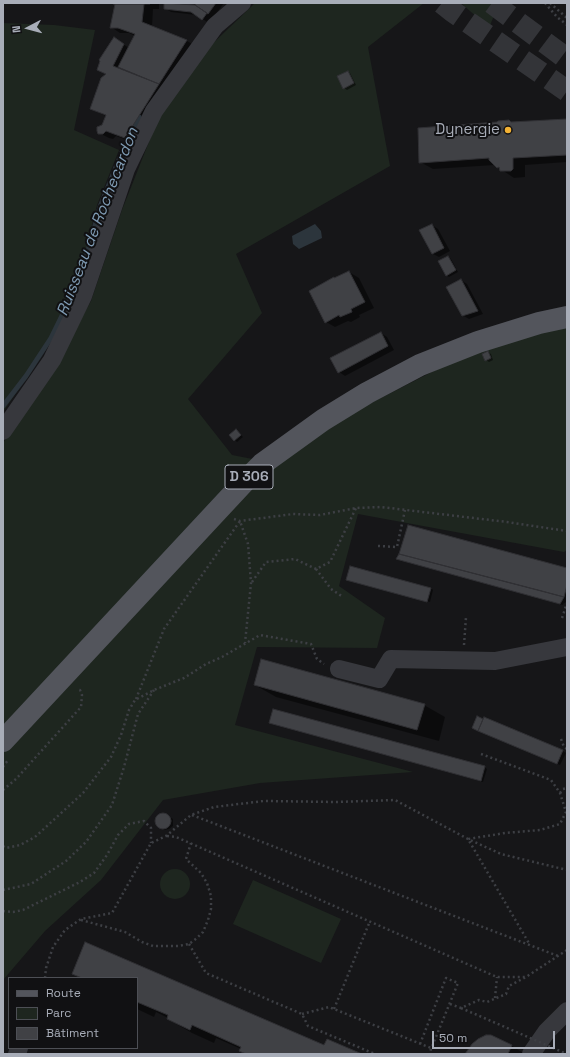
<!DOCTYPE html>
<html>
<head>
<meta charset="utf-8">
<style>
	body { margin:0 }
	#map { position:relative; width:570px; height:1057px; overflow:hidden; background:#161618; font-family:"Space Grotesk",sans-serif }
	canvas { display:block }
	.frame { position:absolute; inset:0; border:4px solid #a8adb8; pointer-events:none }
	.legend { position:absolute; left:8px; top:977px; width:130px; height:72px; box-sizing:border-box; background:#111113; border:1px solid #4d4f55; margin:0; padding:5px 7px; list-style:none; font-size:12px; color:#a8adb8 }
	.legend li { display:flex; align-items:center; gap:8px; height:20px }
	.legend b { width:20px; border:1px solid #4d4f55 }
	.north { position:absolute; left:8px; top:8px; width:40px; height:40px; -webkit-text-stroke:3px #111113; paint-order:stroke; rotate:264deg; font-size:11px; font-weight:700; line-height:16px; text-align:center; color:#a8adb8 }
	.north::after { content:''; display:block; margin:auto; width:14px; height:18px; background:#a8adb8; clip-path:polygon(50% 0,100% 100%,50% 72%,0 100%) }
	.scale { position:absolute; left:432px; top:1031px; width:123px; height:18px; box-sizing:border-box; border:2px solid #a8adb8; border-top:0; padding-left:5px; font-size:12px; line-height:14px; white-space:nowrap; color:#a8adb8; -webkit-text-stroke:3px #111113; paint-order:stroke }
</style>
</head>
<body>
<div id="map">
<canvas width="570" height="1057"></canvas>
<div class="frame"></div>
<ul class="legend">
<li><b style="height:5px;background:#53555c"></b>Route</li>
<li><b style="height:11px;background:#1e261f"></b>Parc</li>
<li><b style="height:11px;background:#404145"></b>Bâtiment</li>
</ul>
<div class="north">N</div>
<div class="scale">50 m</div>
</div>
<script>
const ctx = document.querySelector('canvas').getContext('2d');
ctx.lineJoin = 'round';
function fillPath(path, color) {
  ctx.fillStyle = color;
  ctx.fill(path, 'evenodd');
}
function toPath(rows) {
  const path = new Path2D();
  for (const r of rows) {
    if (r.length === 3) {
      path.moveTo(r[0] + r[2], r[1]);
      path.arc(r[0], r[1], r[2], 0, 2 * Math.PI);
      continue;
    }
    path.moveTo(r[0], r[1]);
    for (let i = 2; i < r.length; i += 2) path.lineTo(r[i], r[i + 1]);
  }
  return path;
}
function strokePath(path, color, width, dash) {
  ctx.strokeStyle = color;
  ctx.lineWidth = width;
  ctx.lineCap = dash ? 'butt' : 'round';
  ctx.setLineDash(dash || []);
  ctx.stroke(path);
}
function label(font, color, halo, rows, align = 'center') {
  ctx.font = font + ' "Space Grotesk",sans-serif';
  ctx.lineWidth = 4;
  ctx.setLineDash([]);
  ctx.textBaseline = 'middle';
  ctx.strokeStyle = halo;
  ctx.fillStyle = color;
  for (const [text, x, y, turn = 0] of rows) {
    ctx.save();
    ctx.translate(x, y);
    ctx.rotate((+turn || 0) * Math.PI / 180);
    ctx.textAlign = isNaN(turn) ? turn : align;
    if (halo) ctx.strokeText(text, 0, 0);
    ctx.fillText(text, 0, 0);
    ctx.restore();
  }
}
const green = toPath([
	[255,3,424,3,368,47,390,166,236,254,262,313,188,399,232,455,273,463,327,422,373,402,471,352,567,326,567,550,564,552,358,514,339,586,385,618,377,648,257,647,235,725,413,772,260,783,163,800,101,880,45,931,3,980,3,443,55,365,91,301,122,210,160,114,205,51],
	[461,3,499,3,489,28],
	[3,23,54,25,95,30,74,130,119,150,97,205,76,291,42,355,3,412],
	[175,884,15],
	[253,880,341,919,321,963,233,924]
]);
const water = toPath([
	[315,224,321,231,322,238,299,249,293,244,292,236]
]);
const shadow = toPath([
	[114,3,159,3,159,9,153,9,152,27,187,41,196,46,135,143,116,136,113,139,109,138,99,133,106,116,91,109,107,75,114,38,129,48,135,36,129,33,120,33,111,27,116,5],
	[164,3,180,3,179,5,196,6,198,3,224,3,209,23,196,15,171,12,165,8],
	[348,72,350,73,356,85,347,90,344,88],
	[567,120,567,162,525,165,525,177,514,178,502,170,495,165,433,169,420,162,511,123],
	[432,225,438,229,450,251,439,257,433,254],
	[448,257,451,259,458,272,449,277,446,275],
	[349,272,359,278,374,308,359,315,360,317,351,322,348,321,335,327,326,322,334,278,335,279],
	[461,280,467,284,483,314,469,319,462,315],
	[381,333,387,337,394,350,345,376,339,372],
	[488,352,491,354,493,360,489,362,486,360],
	[236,430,243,437,237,442,235,440],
	[400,560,567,569,567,604,564,603,563,605],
	[347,580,431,588,433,590,430,602],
	[255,685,424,705,445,717,439,741,276,697],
	[477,718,483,720,484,718,563,751,566,753,560,765,476,729],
	[270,723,484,767,487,769,483,782],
	[165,814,173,819,173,826,169,829,164,830,157,824,156,819,159,815],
	[86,944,325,1046,359,1054,246,1054,241,1049,216,1038,214,1043,192,1033,168,1019,168,1018,156,1012,154,1017,137,1009,137,978,81,978,73,973],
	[491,1036,512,1046,525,1054,467,1054]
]);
const stream = toPath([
	[3,406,26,376,51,338,74,291,91,241,100,207,125,145,139,117]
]);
const building = toPath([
	[113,3,150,3,150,4,113,4,113,3],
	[164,3,195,5,207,13,202,20,191,12,164,9,164,3],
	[197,3,216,3,208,14,195,5,197,3],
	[115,4,144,4,142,22,187,40,159,84,118,67,135,34,118,28,110,28,115,4],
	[114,37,124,44,113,66,159,84,125,138,106,131,103,134,98,134,97,131,97,127,102,125,106,115,90,109,101,78,106,74,97,70,100,61,99,60,114,37],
	[348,71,354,83,343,89,337,76,348,71],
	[567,119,567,155,513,158,513,169,511,171,500,171,499,167,497,168,489,160,489,158,419,163,418,128,497,122,498,121,509,120,511,122,567,119],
	[432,224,444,248,432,254,419,230,432,224],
	[448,256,456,270,446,276,438,261,448,256],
	[349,271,365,302,351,309,352,312,340,317,339,315,325,323,309,291,334,277,334,278,349,271],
	[461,279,478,311,462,316,446,287,461,279],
	[381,332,388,346,338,373,330,358,381,332],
	[488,351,491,358,485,361,482,354,488,351],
	[236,429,241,435,234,441,229,435,236,429],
	[408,525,567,568,567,585,564,597,399,554,408,525],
	[399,554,542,591,564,597,560,604,396,559,399,554],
	[350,566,431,588,427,602,346,580,350,566],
	[261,659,425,704,417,730,254,685,261,659],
	[273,709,485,766,481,781,269,723,273,709],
	[477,716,483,719,478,731,472,728,477,716],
	[484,717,563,750,557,764,478,731,484,717],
	[163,821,8],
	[85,942,324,1045,327,1039,362,1054,246,1054,239,1051,241,1047,192,1025,190,1030,167,1019,168,1015,137,1002,137,978,82,978,72,974,85,942],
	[486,1035,491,1035,512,1045,508,1054,465,1054,472,1044,478,1039,486,1035]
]);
const highwayTunnel = toPath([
	[442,3,452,11,567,91],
	[492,3,567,59]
]);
const path = toPath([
	[545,3,557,17,567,25],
	[550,3,567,18],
	[234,519,240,521,293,514,320,515,356,508,381,507,507,522,567,531],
	[378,546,397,547,405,510],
	[316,569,331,589,343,597],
	[252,582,266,562,295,559,316,569,330,562,356,508],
	[562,618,567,603],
	[464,645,466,617],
	[136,699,164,629,240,521,248,544,251,583,245,643],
	[561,739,564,747,567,749],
	[481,754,551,780,560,793,566,812,560,824,540,830,505,833,468,839,530,945],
	[3,767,8,760],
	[3,790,16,779,81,707,82,695,80,690,77,690],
	[560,793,563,789,567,788],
	[192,815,558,956],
	[167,836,176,837,497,977,526,977],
	[3,846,6,848,20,845,35,837,83,793,111,757,121,735,129,710,135,700,154,690,184,678,206,664,222,657,260,635,311,644,317,659,324,664],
	[3,890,31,884,66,861,86,842,112,805,124,767,138,714,154,690],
	[3,911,13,912,23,910,80,882,94,873,107,855,118,835,129,824,144,821,151,828,151,843],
	[81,920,125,932,142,942,153,946,178,946,189,944,197,938,203,932,208,920,211,909,211,896,207,883,201,873,186,859,191,843],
	[189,944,206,973,302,1014,308,1026,375,1054],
	[45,978,46,968,53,947,65,930,81,919,112,913,151,843,166,836,191,815,214,807,264,801,337,802,395,800,468,839,501,854,567,870],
	[495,998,497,977],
	[450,1004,461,1008,479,1000,487,1002,506,994,509,986,526,977,567,950],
	[334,1009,370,921],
	[302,1014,329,1007,431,1048],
	[420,1044,446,978,458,983,429,1054]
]);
const minor = toPath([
	[3,431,52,360,83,296,126,169,154,111,215,26,242,3],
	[339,669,379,679,391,659,495,661,567,647],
	[17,1054,19,1048],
	[531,1054,547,1031,567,1011]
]);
const major = toPath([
	[3,741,246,480,262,464,323,420,367,393,420,365,478,342,539,323,567,317]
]);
const pathBridge = toPath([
	[461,1008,567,1054]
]);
const markers = [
	[508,130,4,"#f2b134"]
];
const shields = [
	[249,477,48]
];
const shieldNames = [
	["D 306",249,477]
];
const poiNames = [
	["Dynergie",500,130]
];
const waterNames = [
	["Ruisseau de Rochecardon",98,222,-69]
];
fillPath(green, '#1e261f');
fillPath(water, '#2c353c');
fillPath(shadow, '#0007');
strokePath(stream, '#2c353c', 5);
fillPath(building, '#404145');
strokePath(building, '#303034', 1);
strokePath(highwayTunnel, '#333438', 22, [22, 11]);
strokePath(path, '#3d3f44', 2.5, [2, 3]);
strokePath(minor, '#37383d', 18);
strokePath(major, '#53555c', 22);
strokePath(pathBridge, '#3d3f44', 2.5, [2, 3]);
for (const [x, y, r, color] of markers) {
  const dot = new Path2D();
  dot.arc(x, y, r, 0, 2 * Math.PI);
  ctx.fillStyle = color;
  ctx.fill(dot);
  strokePath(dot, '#111113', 1.5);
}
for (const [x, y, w] of shields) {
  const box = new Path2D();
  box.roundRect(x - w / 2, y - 12, w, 24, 3);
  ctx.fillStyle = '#111113';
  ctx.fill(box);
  strokePath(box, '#a8adb8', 1);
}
label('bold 14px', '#a8adb8', null, shieldNames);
label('15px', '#a8adb8', '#111113', poiNames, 'right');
label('italic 16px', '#7f9bb3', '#111113', waterNames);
</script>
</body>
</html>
